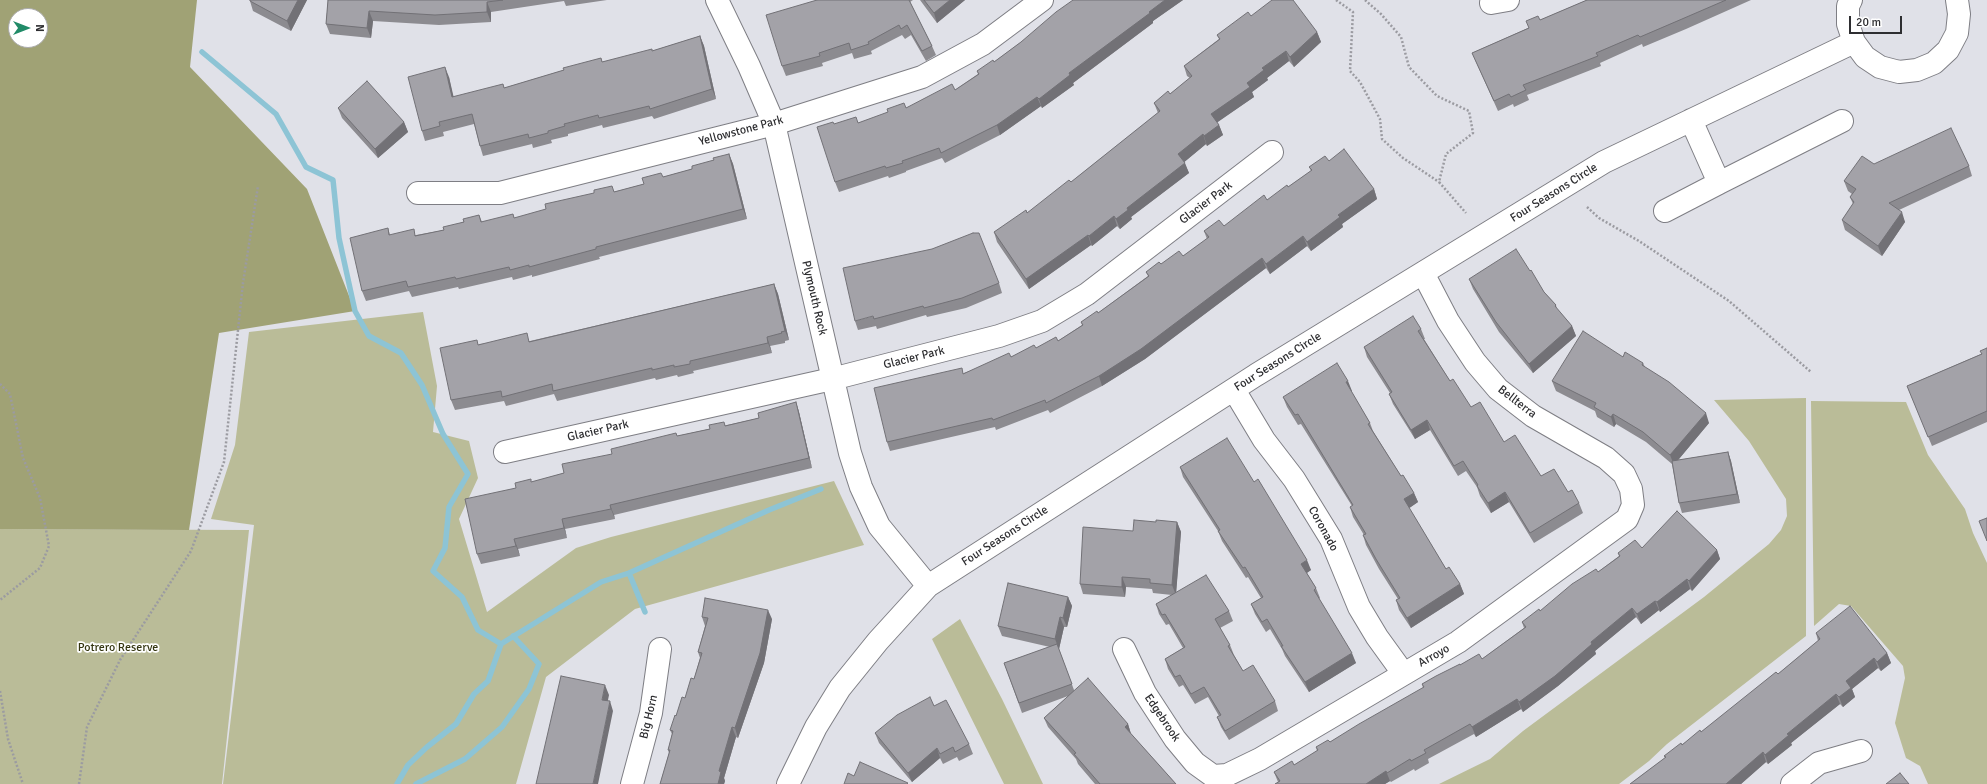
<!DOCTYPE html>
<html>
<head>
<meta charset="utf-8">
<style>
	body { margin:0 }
	#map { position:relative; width:1987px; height:784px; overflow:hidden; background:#e0e1e8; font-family:Signika,sans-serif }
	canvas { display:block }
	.north { position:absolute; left:8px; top:8px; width:40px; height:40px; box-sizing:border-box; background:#fff; border:1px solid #ababad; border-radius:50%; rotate:90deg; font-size:11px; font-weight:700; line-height:16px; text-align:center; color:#2e2e31 }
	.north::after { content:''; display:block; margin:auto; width:14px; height:18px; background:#218b68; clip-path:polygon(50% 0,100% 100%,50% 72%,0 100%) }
	.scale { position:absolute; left:1849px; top:16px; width:53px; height:18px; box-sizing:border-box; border:2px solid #2e2e31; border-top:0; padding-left:5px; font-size:12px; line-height:14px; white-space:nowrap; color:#2e2e31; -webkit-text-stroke:3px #fff; paint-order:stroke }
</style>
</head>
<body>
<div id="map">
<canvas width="1987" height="784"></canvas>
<div class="north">N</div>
<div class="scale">20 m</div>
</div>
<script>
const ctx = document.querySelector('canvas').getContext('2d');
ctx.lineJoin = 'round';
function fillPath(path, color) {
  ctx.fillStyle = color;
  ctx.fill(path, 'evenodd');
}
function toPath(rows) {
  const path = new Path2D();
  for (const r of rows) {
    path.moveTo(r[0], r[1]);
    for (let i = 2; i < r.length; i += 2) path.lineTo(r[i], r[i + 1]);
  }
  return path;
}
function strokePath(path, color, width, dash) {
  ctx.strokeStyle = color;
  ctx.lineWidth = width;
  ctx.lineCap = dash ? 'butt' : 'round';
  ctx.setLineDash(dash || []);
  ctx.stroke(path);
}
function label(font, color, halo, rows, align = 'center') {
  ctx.font = font + ' Signika,sans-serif';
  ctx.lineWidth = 3.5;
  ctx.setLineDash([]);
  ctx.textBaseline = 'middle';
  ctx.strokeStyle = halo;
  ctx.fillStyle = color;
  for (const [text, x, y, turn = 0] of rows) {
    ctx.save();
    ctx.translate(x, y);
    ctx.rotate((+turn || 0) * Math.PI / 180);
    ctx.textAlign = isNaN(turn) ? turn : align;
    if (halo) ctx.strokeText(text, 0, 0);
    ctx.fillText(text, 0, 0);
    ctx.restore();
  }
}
const green = toPath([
	[423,312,437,386,433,432,469,441,478,478,459,519,487,612,576,548,611,537,834,481,864,545,635,609,546,677,516,784,223,784,254,525,211,519,235,445,249,332],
	[1806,398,1806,636,1667,744,1649,761,1619,784,1439,784,1490,759,1523,731,1704,597,1769,544,1781,530,1787,516,1786,499,1749,441,1714,400],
	[1811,401,1906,402,1928,455,1965,509,1973,533,1987,563,1987,784,1928,784,1920,766,1906,758,1895,723,1905,678,1903,666,1851,606,1839,604,1814,626],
	[0,529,249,530,222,784,0,784],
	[960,619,1002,699,1043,784,1004,784,932,639]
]);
const forest = toPath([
	[0,0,197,0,190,67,307,189,355,311,219,333,189,530,0,529],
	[16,16,40,16,40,40,16,40]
]);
const stream = toPath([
	[202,52,276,114,306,167,333,180,339,238,355,311,369,336,401,353,422,385,443,434,468,474,449,507,445,548,433,571,462,597,478,630,501,644,601,582,629,573,645,612],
	[629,573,769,510,821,489],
	[397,784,408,765,427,747,456,724,474,694,488,681,501,644],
	[416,784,465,759,502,727,529,689,539,664,513,636]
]);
const path = toPath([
	[1336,0,1353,12,1350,71,1360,82,1380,119,1382,139,1403,158,1439,182],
	[1365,0,1381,14,1401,37,1409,67,1437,96,1469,111,1473,133,1446,154,1439,182,1466,213],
	[1587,207,1599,218,1639,241,1729,301,1811,372],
	[0,384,10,394,23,458,40,498,49,546,40,568,0,600],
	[0,691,8,739,23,784],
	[79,784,87,727,120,660,191,551,224,462,243,283,258,186]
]);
const minor = toPath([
	[717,0,749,66,774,124,850,453,861,487,879,526,928,586],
	[1851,0,1848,6,1848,24,1854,42,1865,57,1880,67,1899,72,1917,70,1934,63,1948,50,1957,33,1959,14,1957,0],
	[1491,3,1508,0],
	[1691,120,1719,183,1842,121],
	[418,193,500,193,774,124,922,77,983,44,1042,0],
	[1665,211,1719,183],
	[1234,390,1264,440,1294,479,1331,539,1359,607,1377,637,1403,673],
	[505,452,832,379,999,336,1042,321,1087,294,1272,152],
	[1124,649,1145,693,1175,739,1195,763,1213,776,1227,775,1260,759,1458,642,1627,519,1633,505,1631,489,1624,474,1606,458,1533,416,1498,389,1475,362,1448,321,1423,273],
	[632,784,651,713,660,649],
	[788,784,816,727,840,688,878,641,928,586,1256,375,1604,162,1854,42],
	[1792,784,1819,763,1861,751]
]);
const wall = toPath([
	[307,0,291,31,253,11,250,1],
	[328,0,607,0,566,6,564,1,491,12,491,22,439,25,373,21,371,38,330,34,326,24],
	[817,0,913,0,910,2,932,46,936,55,926,61,911,35,905,39,902,35,871,51,872,54,854,59,852,53,822,63,823,66,786,76,782,66],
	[920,0,965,0,937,23],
	[1078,0,1183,0,1153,21,1153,23,1073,83,1074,85,1042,108,1041,106,1000,135,945,163,942,158,906,171,906,172,889,178,888,176,839,192,835,182,858,123,906,108,955,90,978,74,977,71,994,62],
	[1587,0,1751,0,1686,29,1643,47,1642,44,1600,63,1601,66,1527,95,1529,100,1514,107,1513,104,1498,111,1476,62,1472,53,1528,28,1540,20],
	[1251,16,1317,32,1321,42,1294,67,1289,61,1267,78,1268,80,1252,92,1254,97,1217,122,1219,125,1223,135,1207,146,1206,144,1184,162,1189,173,1131,217,1132,219,1120,229,1117,226,1092,246,1091,245,1029,289,997,242,994,232,1027,213,1071,182,1158,113,1154,103,1170,94,1190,78,1187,76,1184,66,1219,39,1217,35],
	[700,36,704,46,716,99,654,119,652,116,603,128,602,125,568,134,568,136,551,140,552,143,533,148,532,144,483,156,480,146,474,124,443,132,444,136,425,141,422,131,449,77,453,97,504,88,564,70,601,58,602,62,652,51],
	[338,108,404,122,408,132,378,158,342,118],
	[729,154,733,164,747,219,599,257,600,259,532,277,532,275,513,280,512,277,459,289,458,287,412,297,409,291,366,301,362,291,388,228,390,235,416,235,444,230,479,215,482,222,515,218,644,184,663,177,692,169],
	[1329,161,1374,189,1377,199,1342,224,1343,227,1311,251,1307,246,1270,274,1266,268,1145,359,1102,386,1050,413,1048,410,996,430,995,427,890,451,887,442,964,373,1036,348,1058,341,1082,325,1081,322,1098,313,1148,276,1146,272,1161,264,1183,256,1207,239,1204,231,1224,226,1288,187,1311,171,1309,167],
	[1874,164,1969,166,1972,176,1899,210,1905,222,1882,256,1845,230,1842,220,1853,204,1850,197,1852,194,1848,191,1844,181],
	[1530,271,1544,292,1556,305,1557,309,1572,326,1576,336,1533,373,1499,332,1473,289,1469,279],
	[999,283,1002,293,966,308,927,317,926,315,877,329,876,326,858,330,855,321],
	[774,284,778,294,789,340,785,341,785,343,770,346,772,353,693,371,694,373,678,377,677,375,656,380,655,378,557,401,554,394,506,406,504,401,455,410,451,400,479,344,530,341],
	[1421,329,1425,339,1424,339,1450,381,1471,407,1504,442,1541,476,1568,492,1579,503,1583,513,1534,543,1509,502,1491,513,1480,496,1477,487,1466,471,1458,476,1430,430,1415,439,1393,404,1389,394,1390,393,1367,357,1364,347],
	[1987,348,1987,422,1932,446,1907,386,1981,354],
	[1623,357,1643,363,1645,367,1709,423,1678,460,1728,452,1731,461,1740,503,1682,513,1679,503,1672,464,1646,442,1616,424,1614,427,1597,417,1595,411,1556,391,1552,381],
	[1351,391,1370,423,1373,431,1401,476,1414,493,1418,502,1409,508,1446,569,1460,584,1464,594,1411,628,1399,610,1396,600,1398,599,1379,569,1366,545,1363,535,1364,535,1353,517,1350,507,1352,506,1301,424,1298,425,1287,407,1283,397,1352,391],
	[796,402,799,412,812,468,614,515,615,519,565,529,567,538,518,549,520,556,481,564,477,554,532,482,564,473,612,454,677,436,759,418],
	[1180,467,1254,482,1311,570,1307,573,1316,588,1320,598,1319,599,1356,663,1309,692,1285,656,1282,649,1270,629,1266,632,1255,614,1251,604,1261,598,1248,577,1246,578,1222,541,1218,531,1183,477],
	[1156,522,1177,522,1181,532,1176,592,1229,611,1233,621,1220,628,1230,645,1234,655,1243,671,1275,701,1278,711,1229,740,1221,727,1217,717,1219,716,1208,697,1195,704,1183,685,1179,687,1168,669,1165,659,1183,648,1169,624,1166,625,1159,614,1156,604,1172,595,1153,593,1152,589,1126,587,1125,597,1083,594,1080,584,1133,531],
	[1642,548,1717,550,1720,559,1692,591,1690,589,1660,612,1659,610,1641,624,1636,617,1595,651,1596,654,1558,686,1523,712,1521,709,1476,737,1474,734,1428,759,1429,763,1415,771,1414,769,1391,782,1390,781,1385,784,1275,784,1278,782,1274,772,1294,765,1317,751,1316,747,1330,742,1423,688,1422,684,1460,665,1482,659,1524,628,1522,622,1540,611,1598,572,1619,556,1618,553],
	[1068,597,1072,606,1067,627,1064,627,1059,649,1074,690,1128,724,1131,734,1176,784,1095,784,1078,764,1076,759,1048,727,1044,718,1068,696,1022,713,1004,663,1050,647,1002,636,998,626],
	[702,617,772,619,764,663,738,738,736,737,724,778,725,781,724,784,660,784,669,753,668,750,672,734,670,730,694,679,700,658,698,652,705,626],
	[1816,633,1887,653,1891,663,1881,671,1878,668,1852,689,1855,697,1843,707,1840,704,1791,743,1792,745,1768,764,1766,762,1741,784,1630,784,1665,758,1664,756,1701,732,1778,674,1818,641],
	[934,706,969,744,973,754,959,761,957,757,943,764,940,758,912,782,879,743,875,733]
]);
const shadedWall = toPath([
	[298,0,307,0,291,31,287,21],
	[950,0,965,0,937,23,934,13],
	[1165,0,1183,0,1153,21,1153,23,1073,83,1074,85,1042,108,1039,99,1069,73,1149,12],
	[487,2,491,12,491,22,487,12],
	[369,11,373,21,371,38,367,28],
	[1317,32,1321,42,1294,67,1290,57],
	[700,36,704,46,716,99,712,89],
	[1286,51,1289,61,1267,78,1268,80,1252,92,1254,97,1215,124,1211,114,1262,68],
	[445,67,449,77,456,107,452,97],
	[1037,97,1041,106,1000,135,997,125],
	[404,122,408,132,378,158,375,149],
	[1219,125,1223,135,1207,146,1204,136],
	[1203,134,1206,144,1182,164,1178,154],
	[729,154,733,164,747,219,743,209],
	[1185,163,1189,173,1131,217,1132,219,1120,229,1116,219,1127,208],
	[1374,189,1377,199,1342,224,1343,227,1311,251,1307,242,1338,215],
	[1902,212,1905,222,1882,256,1878,246],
	[1114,216,1117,226,1092,246,1089,236],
	[1088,235,1091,245,1029,289,1026,279],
	[1303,236,1307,246,1270,274,1266,264],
	[1262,258,1266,268,1145,359,1102,386,1099,376],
	[774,284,778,294,789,340,785,331],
	[1572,326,1576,336,1533,373,1529,364],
	[767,337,770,346,772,353,768,343],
	[1348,381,1352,391,1349,392,1346,382],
	[796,402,799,412,812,468,809,458],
	[1706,413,1709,423,1674,465,1670,455],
	[1613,414,1616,424,1614,427,1611,417],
	[1427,420,1430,430,1415,439,1411,430],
	[1728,452,1731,461,1740,503,1737,494],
	[1505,492,1509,502,1491,513,1488,503],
	[1414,493,1418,502,1408,509,1404,499],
	[610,505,614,515,615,519,611,509],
	[562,519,565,529,567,538,564,528],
	[1177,522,1181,532,1176,595,1172,585],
	[514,539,518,549,520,556,516,546],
	[1717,550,1720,559,1692,591,1689,581],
	[1307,560,1311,570,1305,574,1301,564],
	[1122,577,1126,587,1125,597,1122,587],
	[1687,579,1690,589,1660,612,1657,602],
	[1460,584,1464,594,1411,628,1407,618],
	[1068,597,1072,606,1067,627,1063,618],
	[1655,601,1659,610,1641,624,1637,614],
	[1632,608,1636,617,1595,651,1596,654,1558,686,1523,712,1519,702],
	[768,610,772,619,764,663,738,738,735,728],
	[1060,617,1064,627,1059,649,1055,639],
	[1352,653,1356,663,1309,692,1305,682],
	[1887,653,1891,663,1881,671,1877,662],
	[1874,658,1878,668,1852,689,1855,697,1843,707,1839,697,1846,681],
	[605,685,609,695,606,710,602,700],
	[1836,694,1840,704,1791,743,1792,745,1768,764,1765,755,1787,734],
	[1517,699,1521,709,1476,737,1472,727],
	[610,701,613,711,598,784,593,784],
	[1128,724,1131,734,1125,727],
	[732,727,736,737,724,778,725,781,724,784,718,784,719,771],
	[937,748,940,758,912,782,908,773],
	[1763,752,1766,762,1741,784,1726,784],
	[1386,771,1390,781,1385,784,1366,784]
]);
const building = toPath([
	[250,0,298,0,287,21,250,1,250,0],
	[328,0,503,0,487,2,487,12,435,15,369,11,367,28,326,24,328,0],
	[817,0,909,0,932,46,922,51,907,25,901,29,899,25,868,42,869,44,851,50,849,43,819,53,820,56,782,66,766,15,817,0],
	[924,0,950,0,934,13,924,0],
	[1073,0,1165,0,1149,12,1150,13,1069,73,1070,75,1039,99,1037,97,997,125,941,153,939,148,902,161,903,163,886,168,885,166,835,182,817,127,833,122,834,124,856,117,858,123,888,112,887,109,904,103,906,108,952,84,955,90,979,74,977,71,993,60,994,62,1021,42,1056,12,1073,0],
	[1272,0,1293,0,1317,32,1290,57,1286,51,1262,68,1264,70,1247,83,1250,87,1211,114,1219,125,1204,136,1203,134,1178,154,1185,163,1127,208,1128,210,1116,219,1114,216,1089,236,1088,235,1026,279,994,232,1026,210,1027,213,1069,180,1071,182,1160,111,1154,103,1168,91,1170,94,1192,76,1184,66,1220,39,1217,35,1248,12,1251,16,1272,0],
	[1587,0,1726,0,1682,19,1640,37,1638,35,1596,53,1598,56,1523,85,1526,90,1511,97,1509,94,1494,101,1472,53,1529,28,1526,21,1538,16,1540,20,1587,0],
	[700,36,712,89,650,109,649,106,599,118,598,115,564,124,565,126,548,131,548,133,529,138,528,134,480,146,472,114,439,122,440,126,422,131,408,77,445,67,452,97,503,84,504,88,564,70,563,68,601,58,602,62,652,49,652,51,700,36],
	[367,81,404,122,375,149,338,108,367,81],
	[1951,128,1969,166,1889,203,1902,212,1878,246,1842,220,1854,202,1850,197,1856,189,1844,181,1862,156,1874,164,1951,128],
	[1344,149,1374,189,1338,215,1340,217,1307,242,1303,236,1266,264,1262,258,1141,349,1099,376,1046,403,1045,400,993,420,992,418,887,442,874,388,962,368,963,374,1009,353,1011,357,1034,345,1036,348,1056,337,1058,341,1083,325,1081,322,1097,311,1098,313,1149,276,1146,272,1159,262,1161,264,1179,251,1183,256,1209,237,1204,231,1219,220,1224,226,1264,195,1267,200,1287,185,1288,187,1312,170,1309,167,1325,156,1329,161,1344,149],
	[729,154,743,209,596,247,596,249,529,267,529,265,510,270,509,267,456,279,455,277,408,287,406,281,362,291,350,238,388,228,389,235,414,229,415,236,444,230,443,227,464,222,463,219,479,215,481,222,513,214,514,218,546,209,545,204,594,193,594,190,612,186,614,192,644,184,642,178,661,173,663,177,692,169,692,166,714,160,713,158,729,154],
	[973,233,979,233,999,283,962,298,924,308,923,306,874,319,873,316,855,321,843,268,932,249,973,233],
	[1516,249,1530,271,1531,270,1544,292,1556,305,1555,306,1572,326,1529,364,1496,322,1469,279,1516,249],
	[774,284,785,331,781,332,782,333,767,337,768,343,690,361,690,364,674,367,674,365,652,370,652,368,553,391,552,384,502,397,501,391,451,400,440,348,477,340,478,345,527,333,529,342,774,284],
	[1413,316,1421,329,1418,331,1450,381,1453,379,1471,407,1480,402,1504,442,1515,435,1541,476,1554,469,1568,492,1572,490,1579,503,1530,533,1505,492,1488,503,1477,486,1478,485,1463,461,1454,466,1427,420,1411,430,1389,394,1392,392,1364,347,1413,316],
	[1583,331,1623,357,1625,352,1643,363,1642,365,1669,382,1706,413,1670,455,1643,432,1613,414,1611,417,1594,407,1596,403,1552,381,1583,331],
	[1987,348,1987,411,1928,437,1907,386,1982,354,1980,351,1987,348],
	[1337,363,1348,381,1346,382,1370,423,1368,424,1401,476,1403,475,1414,493,1404,499,1446,569,1449,567,1460,584,1407,618,1396,600,1400,598,1376,559,1363,535,1366,534,1350,507,1353,505,1298,414,1295,415,1283,397,1337,363],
	[796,402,809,458,610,505,611,509,562,519,564,528,514,539,516,546,477,554,465,499,516,488,515,483,531,479,531,482,564,473,562,464,612,454,611,449,676,433,677,436,710,429,709,425,724,422,725,426,759,418,758,413,796,402],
	[1227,438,1254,482,1258,479,1307,560,1301,564,1316,588,1314,590,1352,653,1305,682,1281,646,1283,646,1267,619,1262,622,1251,604,1263,597,1245,567,1243,568,1218,531,1220,530,1180,467,1227,438],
	[1728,452,1737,494,1679,503,1672,461,1728,452],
	[1677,511,1717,550,1689,581,1687,579,1657,602,1655,601,1637,614,1632,608,1591,642,1592,644,1555,676,1519,702,1517,699,1472,727,1470,724,1424,750,1426,753,1411,761,1410,759,1387,773,1386,771,1366,784,1275,784,1280,781,1274,772,1292,761,1294,765,1318,750,1316,747,1328,740,1330,742,1359,724,1424,687,1422,684,1436,676,1460,664,1460,665,1479,654,1482,659,1526,627,1522,622,1539,609,1540,611,1572,584,1596,569,1598,572,1620,556,1618,553,1635,540,1642,548,1677,511],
	[1987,518,1987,541,1979,521,1987,518],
	[1134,520,1156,522,1156,520,1177,522,1172,585,1150,583,1150,579,1122,577,1122,587,1080,584,1083,527,1133,531,1134,520],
	[1206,575,1229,611,1215,619,1230,645,1228,646,1243,671,1253,665,1275,701,1225,731,1217,717,1221,715,1204,687,1191,694,1180,675,1175,677,1165,659,1185,647,1165,614,1162,615,1156,604,1206,575],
	[1008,583,1068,597,1063,618,1060,617,1055,639,998,626,1008,583],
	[705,598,768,610,760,653,735,728,732,727,719,771,721,772,718,784,660,784,670,750,668,750,673,731,670,730,675,715,676,716,682,697,685,698,691,678,694,679,702,653,698,652,708,618,702,617,705,598],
	[1850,606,1887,653,1877,662,1874,658,1846,681,1851,688,1839,697,1836,694,1787,734,1789,735,1765,755,1763,752,1726,784,1630,784,1666,757,1664,756,1681,743,1682,745,1700,730,1701,732,1776,672,1778,674,1820,639,1816,633,1850,606],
	[1057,644,1072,684,1019,703,1004,663,1057,644],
	[561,676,605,685,602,700,610,701,593,784,536,784,561,676],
	[1088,678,1128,724,1125,727,1176,784,1100,784,1074,754,1076,753,1044,718,1088,678],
	[930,697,934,706,946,700,969,744,955,752,953,747,940,754,937,748,908,773,875,733,897,715,930,697],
	[860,762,908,783,907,784,844,784,848,773,854,776,860,762],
	[1900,773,1909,784,1886,784,1900,773]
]);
const streetNames = [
	["Yellowstone Park",741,131,-15],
	["Four Seasons Circle",1554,193,-32],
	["Glacier Park",1206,203,-37],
	["Plymouth Rock",814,298,77],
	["Glacier Park",914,358,-14],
	["Four Seasons Circle",1278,362,-32],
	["Bellterra",1517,402,38],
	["Glacier Park",598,431,-13],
	["Coronado",1323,529,61],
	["Four Seasons Circle",1005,536,-33],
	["Arroyo",1434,656,-29],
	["Big Horn",649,717,-77],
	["Edgebrook",1162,718,56]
];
const parkNames = [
	["Potrero Reserve",118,648]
];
fillPath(green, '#babc98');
fillPath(forest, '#a0a275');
strokePath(stream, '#8dc4d5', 5.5);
strokePath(minor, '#7e7e84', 24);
strokePath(path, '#9b9ba1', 2.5, [2, 2]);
strokePath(minor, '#fff', 22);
fillPath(wall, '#8c8b90');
fillPath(shadedWall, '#727176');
fillPath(building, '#a3a2a8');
strokePath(building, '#727176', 1);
label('12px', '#2e2e31', '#fff', streetNames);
label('12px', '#343510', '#fff', parkNames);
</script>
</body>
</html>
